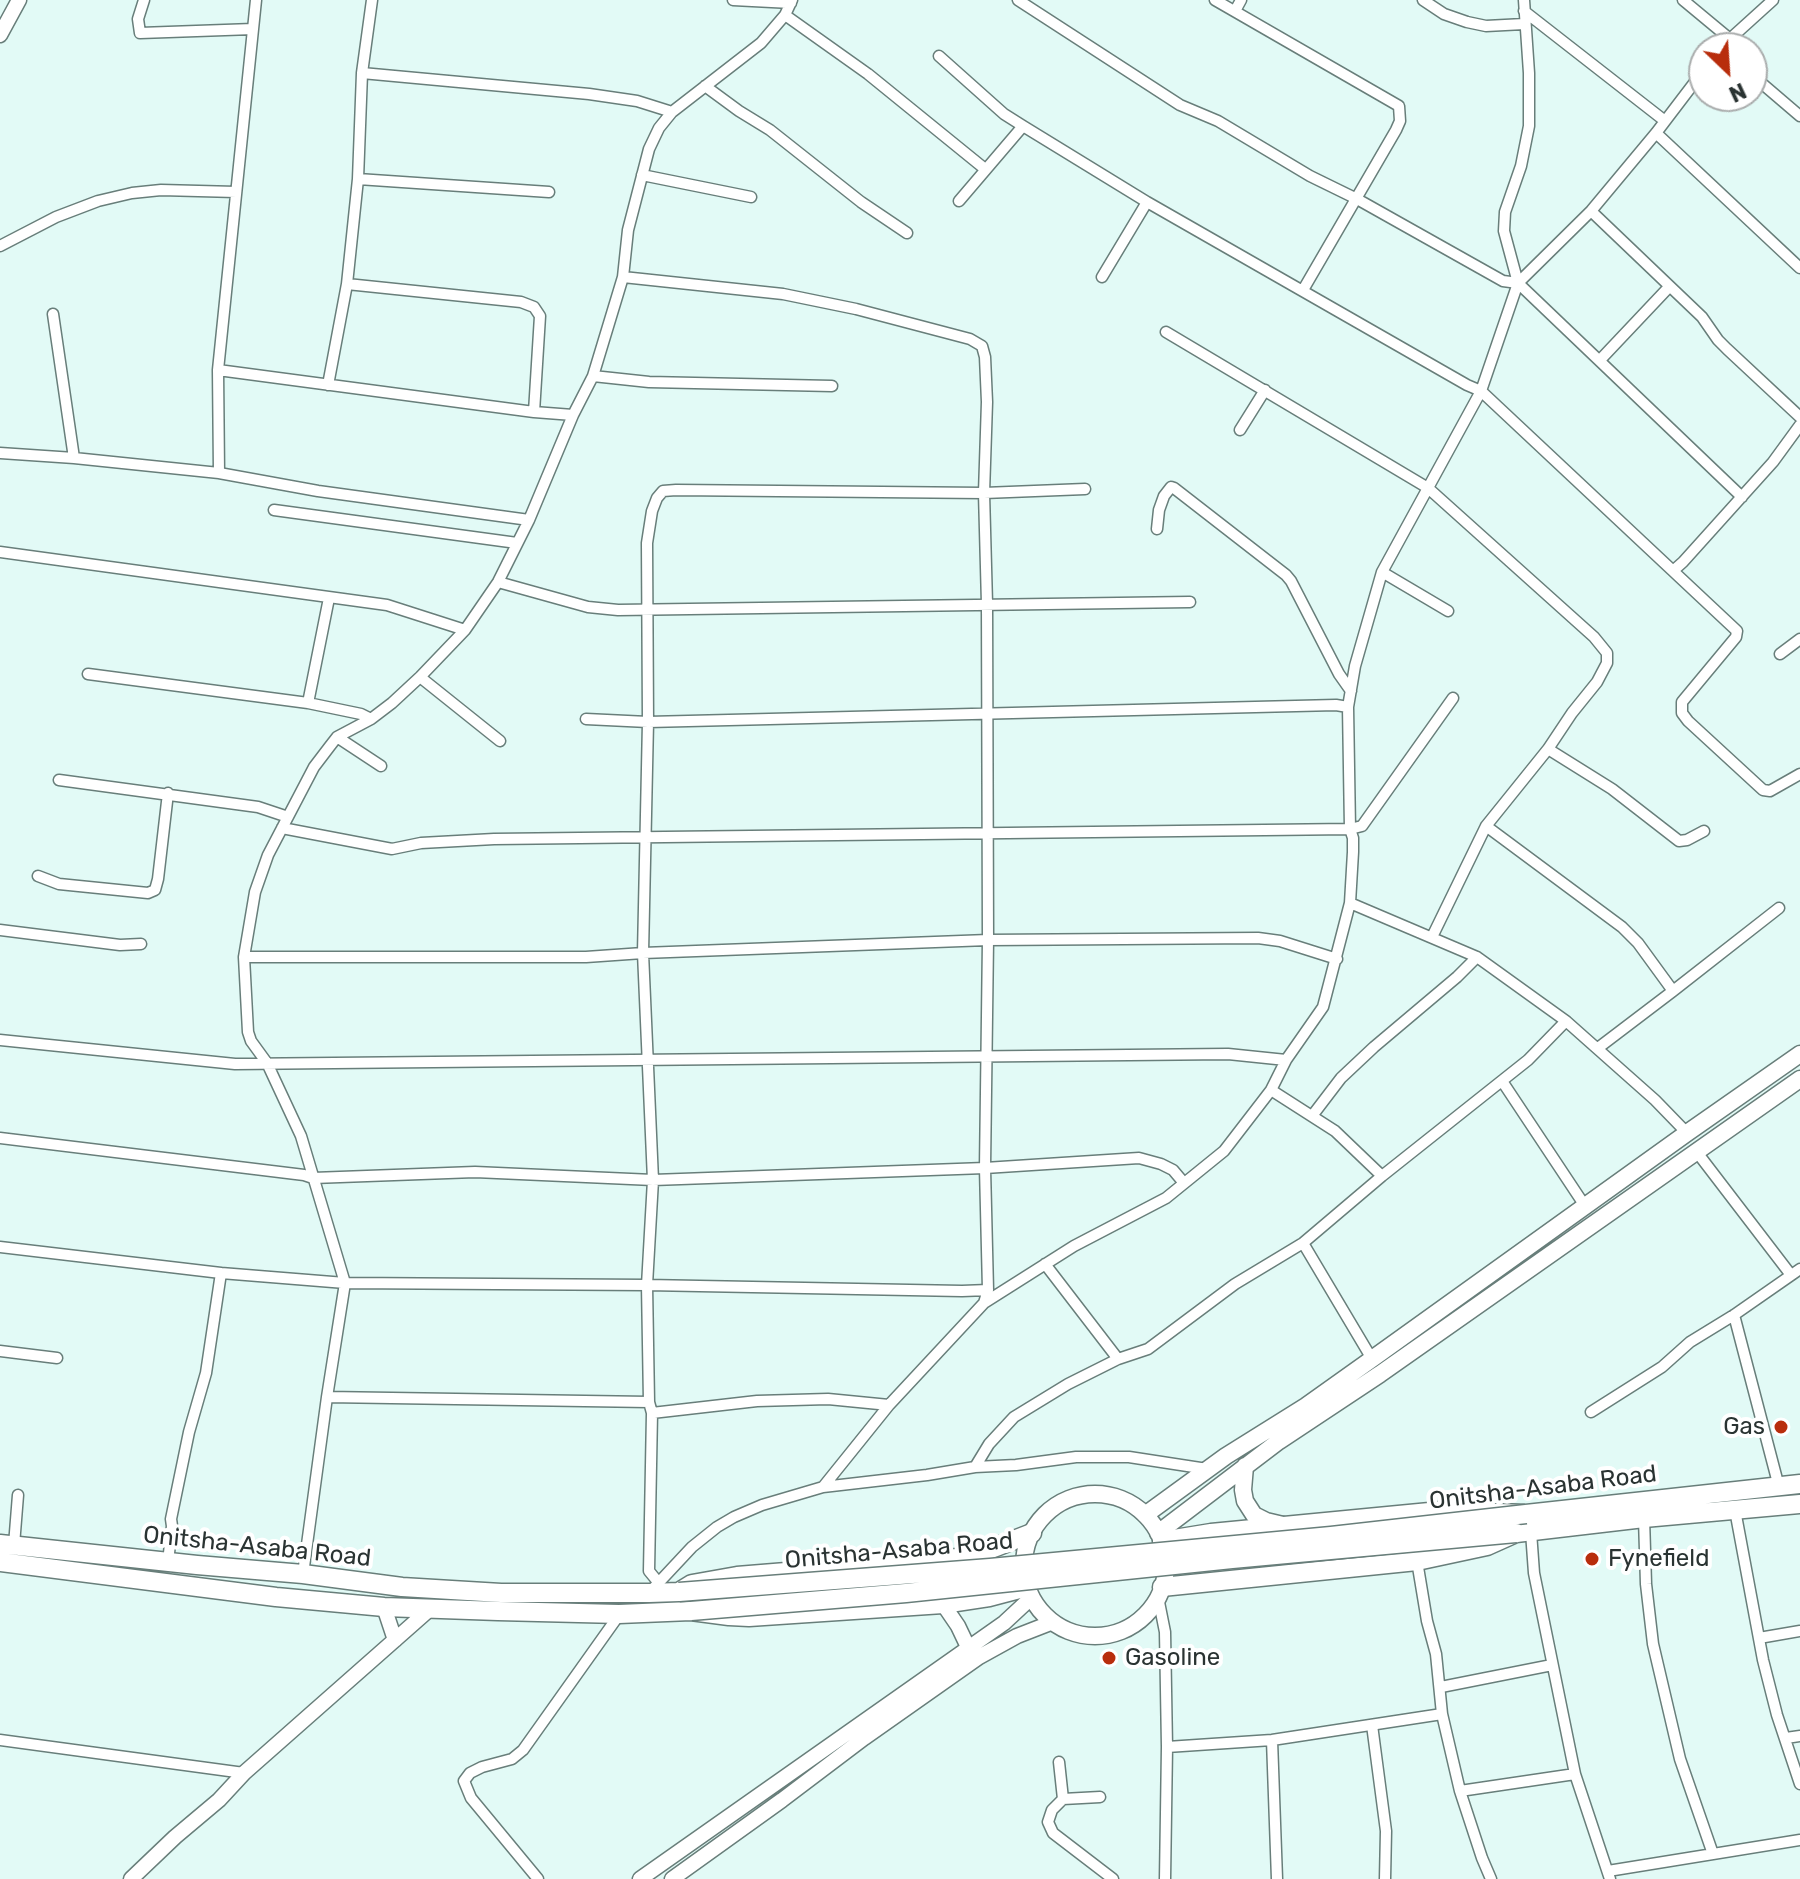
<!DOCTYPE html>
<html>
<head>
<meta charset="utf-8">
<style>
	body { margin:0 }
	#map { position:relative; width:1800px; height:1879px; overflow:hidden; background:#e2faf6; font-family:Rubik,sans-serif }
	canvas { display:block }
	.north { position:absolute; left:1688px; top:32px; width:80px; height:80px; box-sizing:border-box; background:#fff; border:2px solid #aaadad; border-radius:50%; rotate:155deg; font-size:22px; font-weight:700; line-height:32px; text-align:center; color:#2a3332 }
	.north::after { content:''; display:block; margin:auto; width:28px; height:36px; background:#b82d0c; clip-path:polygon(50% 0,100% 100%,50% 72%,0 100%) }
</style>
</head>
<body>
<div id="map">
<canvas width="1800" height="1879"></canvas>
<div class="north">N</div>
</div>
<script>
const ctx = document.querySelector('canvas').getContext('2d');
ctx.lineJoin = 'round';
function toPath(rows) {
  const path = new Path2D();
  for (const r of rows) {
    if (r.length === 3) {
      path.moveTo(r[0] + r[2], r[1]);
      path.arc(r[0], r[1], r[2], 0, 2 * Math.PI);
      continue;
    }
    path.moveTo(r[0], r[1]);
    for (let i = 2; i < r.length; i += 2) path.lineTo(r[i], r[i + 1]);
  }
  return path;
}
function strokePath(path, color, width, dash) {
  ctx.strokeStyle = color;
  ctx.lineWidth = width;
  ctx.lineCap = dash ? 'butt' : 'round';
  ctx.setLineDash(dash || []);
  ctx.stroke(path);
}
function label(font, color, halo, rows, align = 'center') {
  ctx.font = font + ' Rubik,sans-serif';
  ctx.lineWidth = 8;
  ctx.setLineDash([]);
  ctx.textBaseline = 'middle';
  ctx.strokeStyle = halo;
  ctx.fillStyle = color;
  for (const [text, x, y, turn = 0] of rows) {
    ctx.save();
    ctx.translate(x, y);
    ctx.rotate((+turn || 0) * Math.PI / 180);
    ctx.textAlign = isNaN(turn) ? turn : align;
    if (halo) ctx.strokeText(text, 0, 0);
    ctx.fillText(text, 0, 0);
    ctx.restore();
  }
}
const street = toPath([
	[144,0,138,19,140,33,253,29],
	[733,0,791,3],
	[1018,0,1180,105,1218,121,1310,176,1357,199,1503,281,1518,283],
	[1215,0,1399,106,1400,121,1396,130,1303,290],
	[1423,0,1444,14,1467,22,1486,26,1524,24],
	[1524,0,1529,73,1529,126,1521,166,1505,212,1504,231,1518,283,1742,497],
	[1683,0,1730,39],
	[1235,11,1241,0],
	[1524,11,1665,121],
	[785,15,868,74,985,169],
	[1720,48,1773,0],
	[939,56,1004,114,1023,126,1147,202,1467,385,1481,391,1737,631,1736,637,1682,702,1682,713,1688,721,1763,790,1770,791,1800,774],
	[362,73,589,94,637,101,672,112],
	[1752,75,1800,116],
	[705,86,739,111,770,130,861,202,907,233],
	[1656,133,1800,268],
	[642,175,751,197],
	[358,179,549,192],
	[959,201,1023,126],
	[1591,211,1702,317,1718,340,1727,349,1800,417],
	[0,246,56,217,98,201,132,193,161,190,236,192],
	[623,277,783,294,856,309,970,339,982,346,985,357,987,402,984,493,987,604,988,940,985,1168,988,1290,984,1303],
	[1102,277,1147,202],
	[347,284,521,302,534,307,540,316,534,412],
	[53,314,74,458],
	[1166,332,1428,488,1594,637,1607,653,1607,663,1597,682,1572,713,1548,749,1486,826,1432,937],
	[1600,360,1669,287],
	[218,370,534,412,573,415],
	[593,376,649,382,832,386],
	[328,385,347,284,358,179,362,73,372,0],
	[1240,430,1265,390],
	[0,453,74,458,219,473,318,491,529,520],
	[219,473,218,370,256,0],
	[274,510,517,543],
	[1157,529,1159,510,1164,496,1171,487,1174,488,1286,575,1291,581,1339,674,1351,691],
	[0,552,387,605,465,630],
	[1674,570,1683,562,1773,462,1800,425],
	[1382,572,1448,611],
	[498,582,588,607,618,610,1190,602],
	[1780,654,1800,639],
	[88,674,308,703,361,714,371,719],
	[420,677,500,741],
	[308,703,329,598],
	[586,719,648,722,1336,705,1348,707],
	[337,737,381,766],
	[1548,749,1612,789,1679,841,1687,840,1704,831],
	[59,780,258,807,288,817],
	[1486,826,1622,927,1638,943,1673,991],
	[282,828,392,849,421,843,494,839,1350,829,1362,826,1453,698],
	[38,876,59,884,148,893,155,890,158,879,168,793],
	[1350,903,1477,957,1566,1021,1655,1100,1687,1133],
	[0,930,120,945,141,944],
	[244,957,586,957,643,953,988,940,1258,938,1280,941,1337,959],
	[0,1040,235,1064,1228,1054,1286,1060],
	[1598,1048,1673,991,1779,908],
	[1502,1081,1585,1206],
	[1271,1090,1335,1131,1382,1176],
	[1312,1116,1341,1078,1374,1047,1457,977,1477,957],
	[0,1138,304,1175,313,1178,475,1172,653,1180,985,1168,1139,1158,1161,1164,1173,1170,1184,1183],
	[1696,1151,1791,1275],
	[1303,1243,1372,1359],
	[0,1247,221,1273,345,1283,647,1285,962,1291,988,1290],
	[1045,1264,1118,1359],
	[1734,1315,1779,1487],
	[0,1351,57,1358],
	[327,1397,649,1402],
	[1591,1412,1662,1367,1690,1342,1734,1315,1800,1269],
	[652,1413,757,1401,828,1399,889,1405],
	[975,1467,1016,1465,1076,1457,1129,1457,1207,1469],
	[823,1487,927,1475,975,1467,989,1444,1014,1417,1068,1384,1118,1359,1148,1349,1235,1284,1303,1243,1382,1176,1528,1060,1566,1021],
	[1735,1510,1763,1660,1777,1715,1800,1784],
	[1644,1518,1646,1584,1653,1644,1680,1759,1713,1854],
	[1531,1532,1534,1573,1575,1774,1610,1879],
	[14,1545,18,1495],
	[1417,1561,1427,1621,1436,1654,1442,1714,1460,1791,1482,1858,1491,1879],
	[168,1562,172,1526,171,1519,189,1432,206,1373,221,1273],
	[303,1574,327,1397,345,1283,301,1136,267,1063,251,1041,248,1032,244,957,255,892,268,855,314,767,330,746,337,737,371,719,392,703,420,677,465,630,498,582,529,520,573,415,593,376,623,277,628,230,649,149,659,128,672,112,761,43,785,15,792,0],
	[658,1582,649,1571,652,1413,649,1402,647,1285,653,1180,643,953,648,722,647,543,652,511,657,498,663,491,676,490,984,493,1085,489],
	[649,1593,692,1547,717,1527,734,1517,762,1505,823,1487,889,1405,984,1303,1074,1246,1166,1198,1224,1151,1271,1090,1286,1060,1323,1007,1350,903,1353,852,1353,838,1350,829,1348,707,1355,666,1382,572,1481,391,1518,283,1591,211,1656,133,1704,70],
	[1158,1597,1165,1632,1167,1747,1165,1879],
	[1759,1638,1800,1631],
	[1441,1687,1552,1665],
	[1372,1725,1386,1831,1385,1879],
	[1786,1738,1800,1736],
	[0,1740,244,1773],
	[1272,1740,1277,1879],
	[1167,1747,1272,1740,1442,1714],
	[1059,1762,1063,1799],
	[1460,1791,1575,1774],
	[1100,1797,1063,1799,1052,1810,1048,1822,1053,1833,1113,1879],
	[1608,1871,1800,1840],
	[538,1879,471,1798,464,1781,470,1773,482,1767,512,1759,523,1750,619,1615]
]);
const secondary = toPath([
	[0,35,19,0],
	[943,1604,958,1626,968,1647],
	[384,1607,395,1640],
	[131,1879,175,1837,219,1800,244,1773,431,1608],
	[640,1879,1004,1623,1032,1597],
	[672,1879,782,1800,864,1738,979,1657,1017,1636,1053,1622]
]);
const primary = toPath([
	[1245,1466,1243,1490,1245,1501,1254,1515,1266,1521,1283,1525],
	[1095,1565,71],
	[1145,1515,1226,1456,1306,1406,1372,1359,1687,1133,1800,1054],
	[1158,1533,1279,1441,1380,1374,1800,1079]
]);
const highway = toPath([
	[1162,1541,1211,1533,1440,1511,1526,1514,1800,1484],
	[0,1544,197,1565,303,1574,402,1587,501,1593,649,1593,679,1592,692,1584,737,1576,970,1557,1032,1533],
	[0,1562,276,1597,384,1607,498,1611,619,1614,691,1611,729,1616,749,1617,943,1604,989,1597,1027,1587],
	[1162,1587,1417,1561,1487,1546,1516,1533,1644,1518,1800,1504]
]);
const highwayBridge = toPath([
	[679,1592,990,1568,1331,1536,1526,1514],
	[691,1611,906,1593,1232,1559,1516,1533]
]);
const markers = [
	[1781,1427,8,"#b82d0c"],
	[1592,1559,8,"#b82d0c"],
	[1109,1658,8,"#b82d0c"]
];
const poiNames = [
	["Gas",1765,1427,"right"],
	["Fynefield",1608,1559],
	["Gasoline",1125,1658]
];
const streetNames = [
	["Onitsha-Asaba Road",1543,1488,-7],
	["Onitsha-Asaba Road",257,1547,6],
	["Onitsha-Asaba Road",899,1551,-5]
];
strokePath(street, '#687e7a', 13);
strokePath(secondary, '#687e7a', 17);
strokePath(primary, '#687e7a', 19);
strokePath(highway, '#687e7a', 21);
strokePath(street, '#fff', 10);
strokePath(secondary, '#fff', 14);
strokePath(primary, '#fff', 16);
strokePath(highway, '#fff', 18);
strokePath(highwayBridge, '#687e7a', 21, []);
strokePath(highwayBridge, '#fff', 18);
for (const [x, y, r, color] of markers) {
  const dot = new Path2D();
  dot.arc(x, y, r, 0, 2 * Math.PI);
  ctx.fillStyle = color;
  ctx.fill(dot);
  strokePath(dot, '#fff', 3);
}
label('24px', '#2a3332', '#fff', poiNames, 'left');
label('24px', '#2a3332', '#fff', streetNames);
</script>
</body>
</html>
